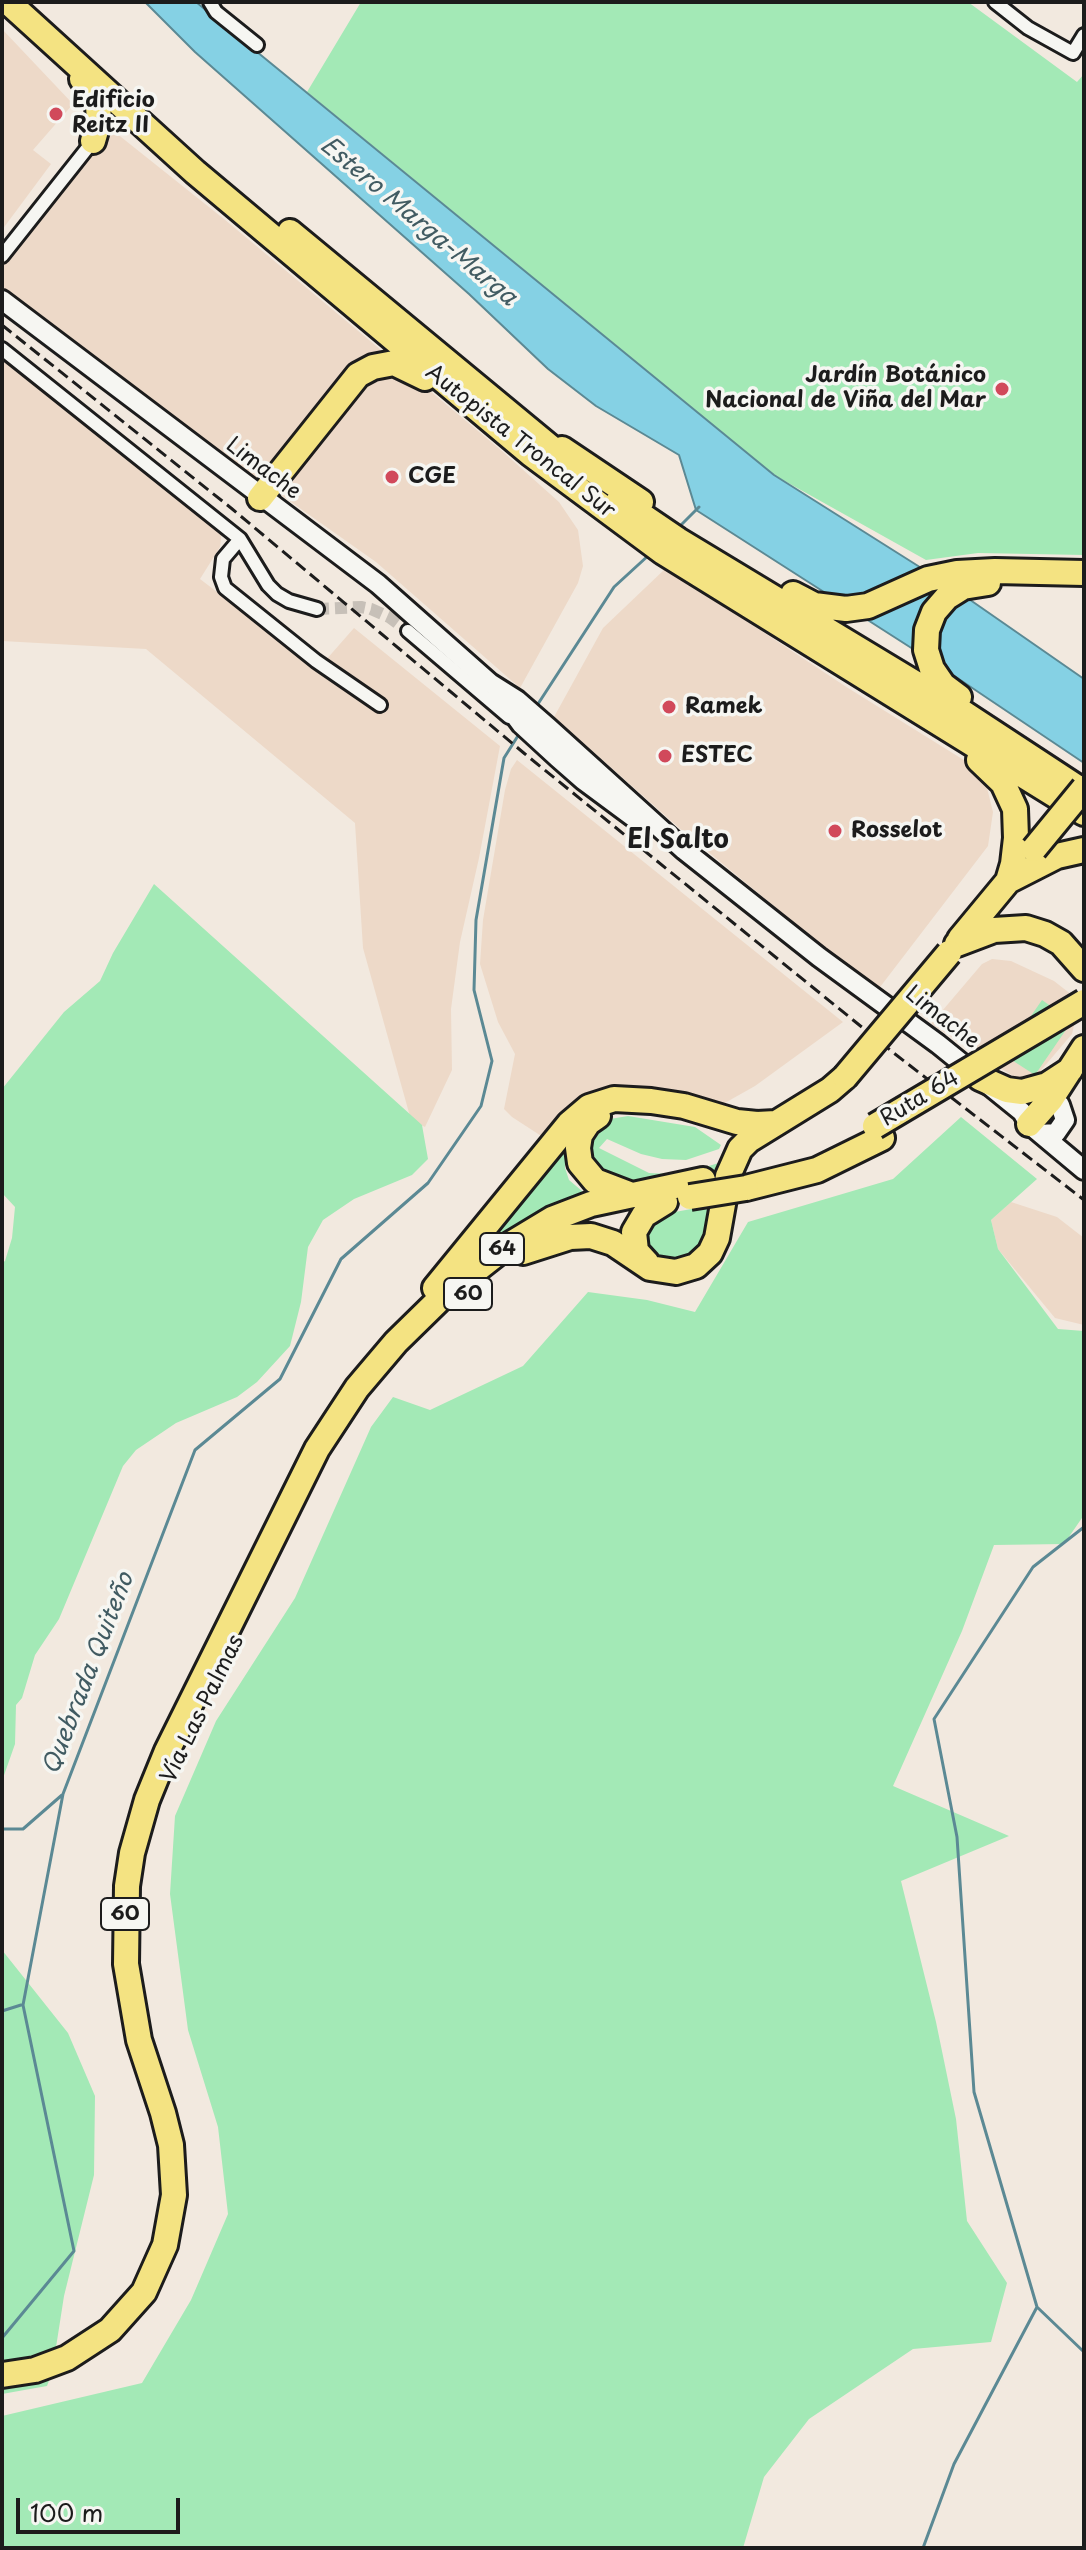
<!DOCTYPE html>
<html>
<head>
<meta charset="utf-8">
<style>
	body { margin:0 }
	#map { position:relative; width:1086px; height:2550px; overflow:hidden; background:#f2e9df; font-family:"Playpen Sans",sans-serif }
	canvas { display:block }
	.frame { position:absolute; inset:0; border:4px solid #1c1c1c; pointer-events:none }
	.scale { position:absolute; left:16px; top:2498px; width:164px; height:36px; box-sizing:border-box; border:4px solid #1c1c1c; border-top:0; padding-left:10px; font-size:24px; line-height:28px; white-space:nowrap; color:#1c1c1c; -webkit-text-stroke:6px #f6f6f2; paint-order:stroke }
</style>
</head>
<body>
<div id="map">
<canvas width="1086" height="2550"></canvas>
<div class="frame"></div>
<div class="scale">100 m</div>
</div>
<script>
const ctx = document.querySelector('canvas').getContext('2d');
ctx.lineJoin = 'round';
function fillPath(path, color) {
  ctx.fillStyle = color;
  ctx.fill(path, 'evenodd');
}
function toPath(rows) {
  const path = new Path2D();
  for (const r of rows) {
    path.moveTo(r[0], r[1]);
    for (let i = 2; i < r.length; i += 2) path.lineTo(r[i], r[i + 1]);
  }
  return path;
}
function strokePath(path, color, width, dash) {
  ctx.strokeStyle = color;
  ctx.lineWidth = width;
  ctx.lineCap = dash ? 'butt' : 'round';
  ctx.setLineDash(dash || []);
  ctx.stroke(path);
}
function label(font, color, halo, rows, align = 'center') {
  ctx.font = font + ' "Playpen Sans",sans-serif';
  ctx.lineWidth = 7;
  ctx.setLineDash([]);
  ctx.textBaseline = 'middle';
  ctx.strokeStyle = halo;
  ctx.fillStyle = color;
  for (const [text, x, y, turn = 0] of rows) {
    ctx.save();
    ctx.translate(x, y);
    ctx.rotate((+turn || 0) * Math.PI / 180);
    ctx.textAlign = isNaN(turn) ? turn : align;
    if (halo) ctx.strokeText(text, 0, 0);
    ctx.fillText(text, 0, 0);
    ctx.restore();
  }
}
const built = toPath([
	[2,29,73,104,33,150,51,164,2,230],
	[111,129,224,219,502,451,559,502,578,530,583,566,578,583,520,688,376,562,104,370,2,289,2,267],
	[2,356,222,530,220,547,200,579,318,669,354,628,500,746,479,858,460,942,451,1009,452,1070,425,1127,411,1120,363,948,355,823,146,649,2,641],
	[666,568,848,688,975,767,986,784,993,812,988,846,877,991,678,827,554,717,603,628],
	[517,760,843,1022,755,1086,723,1104,682,1094,641,1089,549,1141,512,1117,504,1109,515,1054,498,1022,480,964,483,920,505,790,511,769],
	[992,959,1011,961,1054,981,1072,995,1077,1013,1072,1034,1037,1075,1016,1078,931,1024,982,964],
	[1011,1202,1057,1217,1084,1238,1084,1325,1055,1318,998,1249,991,1220]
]);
const green = toPath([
	[361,2,968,2,1077,82,1084,74,1084,555,978,553,926,560,774,475,307,92],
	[154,884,422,1125,428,1159,412,1175,354,1199,323,1220,308,1247,301,1302,290,1346,257,1382,237,1397,176,1423,136,1450,123,1466,59,1619,35,1655,22,1698,16,1705,15,1744,2,1781,2,1263,5,1261,12,1238,15,1207,2,1193,2,1089,64,1012,100,981,113,953],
	[1042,1000,1072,1021,1035,1075,1004,1055],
	[628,1116,695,1127,721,1145,719,1149,686,1160,662,1159,641,1154,607,1139,599,1148,649,1173,669,1174,692,1171,722,1162,713,1173,654,1185,623,1186,595,1173,585,1136,604,1120],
	[961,1117,1037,1179,991,1220,998,1249,1058,1329,1084,1331,1084,1515,1064,1544,994,1545,962,1631,893,1786,1009,1836,901,1881,936,2022,956,2119,967,2221,1007,2283,991,2342,913,2349,809,2419,764,2477,743,2548,2,2548,2,2416,142,2383,191,2300,228,2214,218,2127,188,2030,170,1894,175,1816,216,1721,295,1598,371,1427,393,1397,430,1410,523,1366,588,1292,647,1300,695,1312,748,1222,893,1179],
	[565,1150,565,1168,569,1180,588,1196,464,1272],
	[713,1205,702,1244,692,1253,677,1259,650,1256,642,1245,649,1221,664,1214],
	[2,1950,68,2033,95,2096,94,2175,64,2296,52,2373,47,2386,2,2394]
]);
const water = toPath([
	[145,2,196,2,774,475,953,588,1084,679,1084,763,941,667,696,510,679,455,596,406,548,369,469,294,195,52,145,2]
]);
const stream = toPath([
	[679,527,699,507],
	[536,707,614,587,650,554],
	[1084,1527,1033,1567,934,1719,957,1837,974,2092,1037,2307,1084,2352],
	[2,1829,23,1829,62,1795],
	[2,2011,21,2005],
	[2,2338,74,2251,23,2005,63,1794,195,1450,280,1379,341,1259,428,1183,481,1106,492,1061,474,990,476,920,504,758,521,731],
	[923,2548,954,2464,1037,2307]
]);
const streetTunnel = toPath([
	[317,609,361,607,371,609,389,617,408,631]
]);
const street = toPath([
	[210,2,216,12,257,45],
	[995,2,1028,28,1073,53,1084,35],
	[2,256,93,141],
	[2,349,240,539,268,585,277,594,289,601,317,609],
	[240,539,223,559,221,577,225,588,316,661,380,705],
	[408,631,509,717]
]);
const secondary = toPath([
	[2,300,378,584,490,683,517,700,548,727,684,850,819,957,938,1044,1022,1112,1029,1124,1084,1170],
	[498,693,521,724,558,758,583,780,641,823],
	[1041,1134,1056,1133,1065,1120,1060,1105,1041,1096]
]);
const highway = toPath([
	[8,2,195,172,531,454,663,552,1084,813],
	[82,79,92,92,98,106,99,120,93,141],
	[290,232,573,466],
	[562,449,641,502],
	[260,498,358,375,373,367,394,363,425,378],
	[619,500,678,540,956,708,1084,792],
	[793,594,814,605,846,609,868,606,928,579,957,573,995,571,1084,573],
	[959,697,943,685,932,669,926,650,927,630,934,612,947,597,963,587,988,583],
	[979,760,1003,783,1015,809,1016,838,1013,864,1008,881],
	[1008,881,1057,856,1084,850],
	[960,939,1018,869],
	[957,944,994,930,1026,928,1045,934,1061,943,1084,969],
	[980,1078,1007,1090,1022,1092,1047,1085,1070,1070],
	[598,1116,588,1123,580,1135,578,1148,580,1163,595,1181,629,1194],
	[1029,1124,1051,1099,1084,1048],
	[746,1188,817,1170,882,1138],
	[523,1252,570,1237,591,1236,613,1243,650,1268,676,1272,696,1266,710,1253,717,1238,728,1176,740,1149,749,1140,830,1090,845,1077],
	[647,1263,636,1251,634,1232,644,1215,665,1202],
	[435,1288,569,1124,589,1107,614,1099,651,1101,684,1106,737,1122,757,1124,776,1123],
	[2,2375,35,2370,67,2358,110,2330,144,2292,165,2245,174,2195,171,2145,163,2113,139,2040,126,1964,127,1886,132,1853,147,1800,167,1751,317,1449,357,1388,396,1342,443,1296,504,1248,552,1219,591,1204,703,1180]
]);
const rail = toPath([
	[2,325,231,508,525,754,895,1054,1084,1200]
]);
const highwayBridge = toPath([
	[1034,849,1084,788],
	[845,1077,949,953],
	[875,1126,1084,1002],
	[690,1197,746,1188]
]);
const markers = [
	[56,114,8,"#d1495b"],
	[1002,389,8,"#d1495b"],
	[392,477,8,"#d1495b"],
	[669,707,8,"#d1495b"],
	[665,756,8,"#d1495b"],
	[835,831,8,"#d1495b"]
];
const shields = [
	[502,1249,44],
	[468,1294,48],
	[125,1914,48]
];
const shieldNames = [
	["64",502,1249],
	["60",468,1294],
	["60",125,1914]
];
const poiNames = [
	["Edificio",72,101],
	["Reitz II",72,126],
	["Jardín Botánico",986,376,"right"],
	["Nacional de Viña del Mar",986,401,"right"],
	["CGE",408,477],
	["Ramek",685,707],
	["ESTEC",681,756],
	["Rosselot",851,831]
];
const streetNames = [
	["Autopista Troncal Sur",520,442,38],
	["Limache",263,469,37],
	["Limache",942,1018,38],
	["Ruta 64",920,1099,-31],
	["Vía Las Palmas",203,1709,-64]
];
const waterNames = [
	["Estero Marga-Marga",418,222,40],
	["Quebrada Quiteño",89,1674,-69]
];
const quarterNames = [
	["El Salto",678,841]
];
fillPath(built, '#edd9c8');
fillPath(green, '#a3e9b6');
fillPath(water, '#85d1e4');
strokePath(water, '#5b8994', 2);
strokePath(stream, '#5b8994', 3);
strokePath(streetTunnel, '#c7c0b8', 12, [12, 6]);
strokePath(street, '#1c1c1c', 18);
strokePath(secondary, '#1c1c1c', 24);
strokePath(highway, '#1c1c1c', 30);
strokePath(street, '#f6f6f2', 12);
strokePath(secondary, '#f6f6f2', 18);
strokePath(highway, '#f4e382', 24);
strokePath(rail, '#1c1c1c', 3, [12, 6]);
strokePath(highwayBridge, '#1c1c1c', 30, []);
strokePath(highwayBridge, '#f4e382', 24);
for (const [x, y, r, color] of markers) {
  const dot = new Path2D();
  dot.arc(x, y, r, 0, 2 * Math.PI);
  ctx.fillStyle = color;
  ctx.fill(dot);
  strokePath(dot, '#f6f6f2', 3);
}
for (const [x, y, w] of shields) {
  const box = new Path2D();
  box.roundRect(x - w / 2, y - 16, w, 32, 6);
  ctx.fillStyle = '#f6f6f2';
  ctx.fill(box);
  strokePath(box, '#1c1c1c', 2);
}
label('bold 20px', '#1c1c1c', null, shieldNames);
label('bold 22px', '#1c1c1c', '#f6f6f2', poiNames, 'left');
label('22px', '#1c1c1c', '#f6f6f2', streetNames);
label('italic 24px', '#415b62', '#f6f6f2', waterNames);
label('bold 26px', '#1c1c1c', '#f6f6f2', quarterNames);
</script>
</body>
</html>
